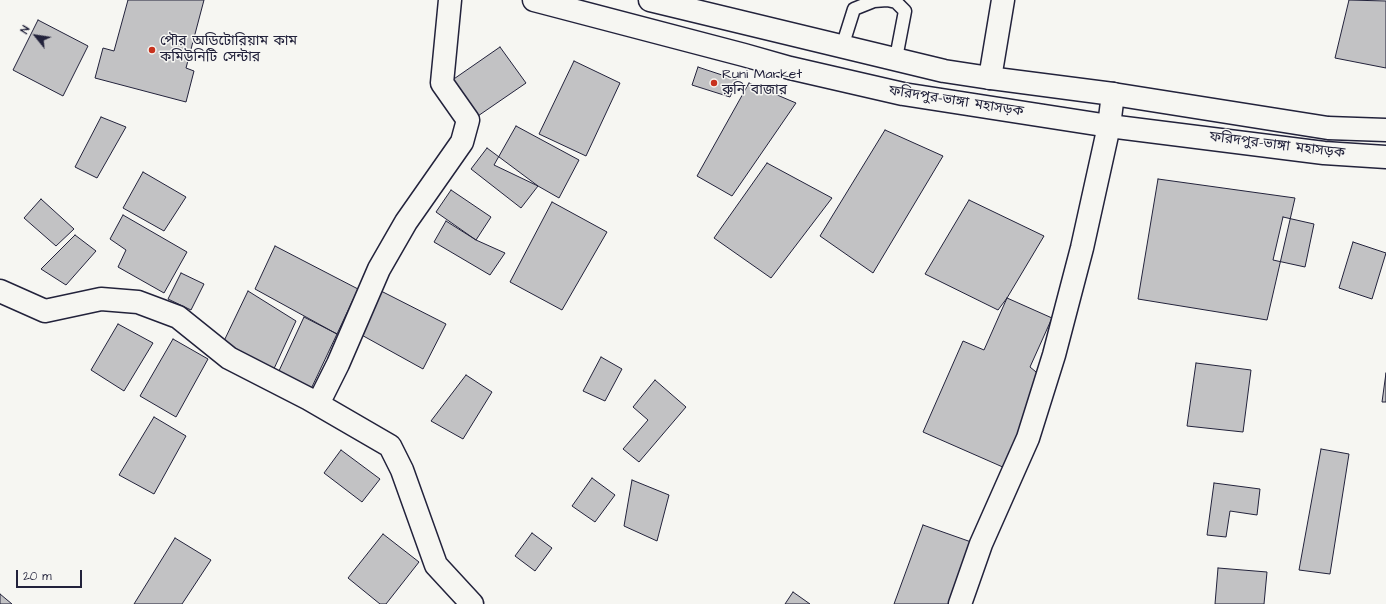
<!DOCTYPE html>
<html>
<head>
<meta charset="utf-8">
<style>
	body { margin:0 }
	#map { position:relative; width:1386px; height:604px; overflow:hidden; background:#f6f6f2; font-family:"Architects Daughter",sans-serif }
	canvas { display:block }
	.north { position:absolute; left:16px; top:16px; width:40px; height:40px; -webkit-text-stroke:3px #f6f6f2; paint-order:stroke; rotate:300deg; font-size:11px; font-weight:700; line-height:16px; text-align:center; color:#22223b }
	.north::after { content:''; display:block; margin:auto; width:14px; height:18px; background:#22223b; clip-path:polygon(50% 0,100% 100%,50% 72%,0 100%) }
	.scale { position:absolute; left:16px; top:570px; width:66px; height:18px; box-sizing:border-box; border:2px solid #22223b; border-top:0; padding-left:5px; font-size:12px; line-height:14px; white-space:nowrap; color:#22223b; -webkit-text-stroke:3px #f6f6f2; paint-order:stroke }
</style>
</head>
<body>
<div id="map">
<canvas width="1386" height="604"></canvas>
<div class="north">N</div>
<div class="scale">20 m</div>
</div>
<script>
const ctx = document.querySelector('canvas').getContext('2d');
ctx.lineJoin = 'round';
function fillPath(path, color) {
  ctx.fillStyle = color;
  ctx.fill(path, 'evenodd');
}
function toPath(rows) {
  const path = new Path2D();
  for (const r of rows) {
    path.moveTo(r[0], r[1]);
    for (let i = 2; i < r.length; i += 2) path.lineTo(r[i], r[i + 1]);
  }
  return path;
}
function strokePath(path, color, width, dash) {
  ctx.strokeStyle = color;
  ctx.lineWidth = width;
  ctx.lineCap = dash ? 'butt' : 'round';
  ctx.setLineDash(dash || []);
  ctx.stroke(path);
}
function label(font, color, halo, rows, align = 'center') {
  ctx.font = font + ' "Architects Daughter","Noto Sans Bengali",sans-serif';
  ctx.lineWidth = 3;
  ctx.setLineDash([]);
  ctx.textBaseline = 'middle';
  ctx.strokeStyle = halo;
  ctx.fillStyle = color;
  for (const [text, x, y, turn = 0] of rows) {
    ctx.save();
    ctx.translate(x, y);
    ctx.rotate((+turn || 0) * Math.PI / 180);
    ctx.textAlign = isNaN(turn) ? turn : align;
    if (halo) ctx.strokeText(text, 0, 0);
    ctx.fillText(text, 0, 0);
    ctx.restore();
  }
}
const building = toPath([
	[128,0,204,0,186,68,194,71,186,102,95,78,103,48,114,51,128,0],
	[1349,0,1386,1,1386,68,1335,58,1349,0],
	[38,20,88,46,63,96,13,70,38,20],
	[500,47,526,83,475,118,448,83,500,47],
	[574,61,620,83,586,156,539,134,574,61],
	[698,67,737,80,730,97,692,85,698,67],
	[749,83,796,103,732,196,697,176,749,83],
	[101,117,126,127,97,178,75,167,101,117],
	[516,126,579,160,559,198,538,186,494,165,516,126],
	[885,130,943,156,873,273,820,236,885,130],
	[487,148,538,186,521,208,471,169,487,148],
	[767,163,832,198,771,278,714,238,767,163],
	[143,172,186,197,164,231,123,208,143,172],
	[1158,179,1295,198,1267,320,1138,299,1158,179],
	[451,190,491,217,476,240,436,212,451,190],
	[41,199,74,229,56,246,24,218,41,199],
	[969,200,1044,236,1007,298,998,310,925,274,969,200],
	[552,202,607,232,562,310,510,282,552,202],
	[123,215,187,252,164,293,118,267,126,250,110,239,123,215],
	[1283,217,1314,224,1305,267,1273,260,1283,217],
	[446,221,476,240,505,253,490,275,434,242,446,221],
	[75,235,96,251,66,285,41,269,75,235],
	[1353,242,1386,253,1372,299,1339,288,1353,242],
	[275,246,358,289,337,334,255,289,275,246],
	[181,273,204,284,191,310,168,299,181,273],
	[248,291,296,321,272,373,223,343,248,291],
	[381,291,446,324,423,369,358,333,381,291],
	[1007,298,1052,318,1030,367,1041,376,1005,468,923,432,963,341,984,350,1007,298],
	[304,317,337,334,311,389,278,373,304,317],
	[118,324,153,343,124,391,91,370,118,324],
	[173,339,208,359,176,417,140,396,173,339],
	[601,357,622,369,605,401,583,391,601,357],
	[1196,363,1251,370,1243,432,1187,426,1196,363],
	[1386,373,1386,402,1382,402,1386,373],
	[466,375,492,392,463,439,431,421,466,375],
	[655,380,686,407,639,462,623,449,648,420,633,407,655,380],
	[154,417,186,436,154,494,119,475,154,417],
	[1321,449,1349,454,1330,574,1299,570,1321,449],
	[341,450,380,479,362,502,324,473,341,450],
	[592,478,615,495,595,522,572,506,592,478],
	[632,480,669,495,657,541,624,526,632,480],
	[1214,483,1260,489,1257,515,1230,511,1226,537,1207,535,1214,483],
	[923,525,974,543,952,604,894,604,923,525],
	[532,533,552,548,535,571,515,556,532,533],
	[383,534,419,562,386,604,380,604,348,578,383,534],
	[175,538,211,560,182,604,134,604,175,538],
	[1218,568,1267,572,1264,604,1215,604,1218,568],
	[793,592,810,604,785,604,793,592],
	[0,594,12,604,0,604,0,594]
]);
const service = toPath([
	[842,47,854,9,874,1,887,0,896,2,905,11,896,58]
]);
const minor = toPath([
	[990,78,1003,0],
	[0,291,45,311,101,299,138,302,178,317,229,358,309,399,390,446,402,470,436,565,472,604],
	[318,404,338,364,379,269,406,222,462,142,468,120,442,83,450,0],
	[960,604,981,544,1028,438,1054,355,1082,248,1109,126,1113,94]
]);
const trunk = toPath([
	[534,0,744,55,790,68,903,94,1109,126,1324,153,1386,157],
	[650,0,944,71,990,78,1113,94,1328,128,1386,130]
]);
const markers = [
	[152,50,4,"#c8321e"],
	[714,83,4,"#c8321e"]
];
const poiNames = [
	["পৌর অডিটোরিয়াম কাম",160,42],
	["কমিউনিটি সেন্টার",160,58],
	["Runi Market",722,75],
	["রুনি বাজার",722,91]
];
const streetNames = [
	["ফরিদপুর-ভাঙ্গা মহাসড়ক",956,102,9],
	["ফরিদপুর-ভাঙ্গা মহাসড়ক",1277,146,7]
];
fillPath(building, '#c2c2c4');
strokePath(building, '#22223b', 1);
strokePath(service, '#22223b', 15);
strokePath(minor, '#22223b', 25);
strokePath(trunk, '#22223b', 25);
strokePath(service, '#f6f6f2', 12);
strokePath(minor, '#f6f6f2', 22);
strokePath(trunk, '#f6f6f2', 22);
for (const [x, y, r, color] of markers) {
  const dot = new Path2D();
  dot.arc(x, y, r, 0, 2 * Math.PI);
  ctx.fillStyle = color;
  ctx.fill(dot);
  strokePath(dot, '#f6f6f2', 1.5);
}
label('14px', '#22223b', '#f6f6f2', poiNames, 'left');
label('14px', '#22223b', '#f6f6f2', streetNames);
</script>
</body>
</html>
